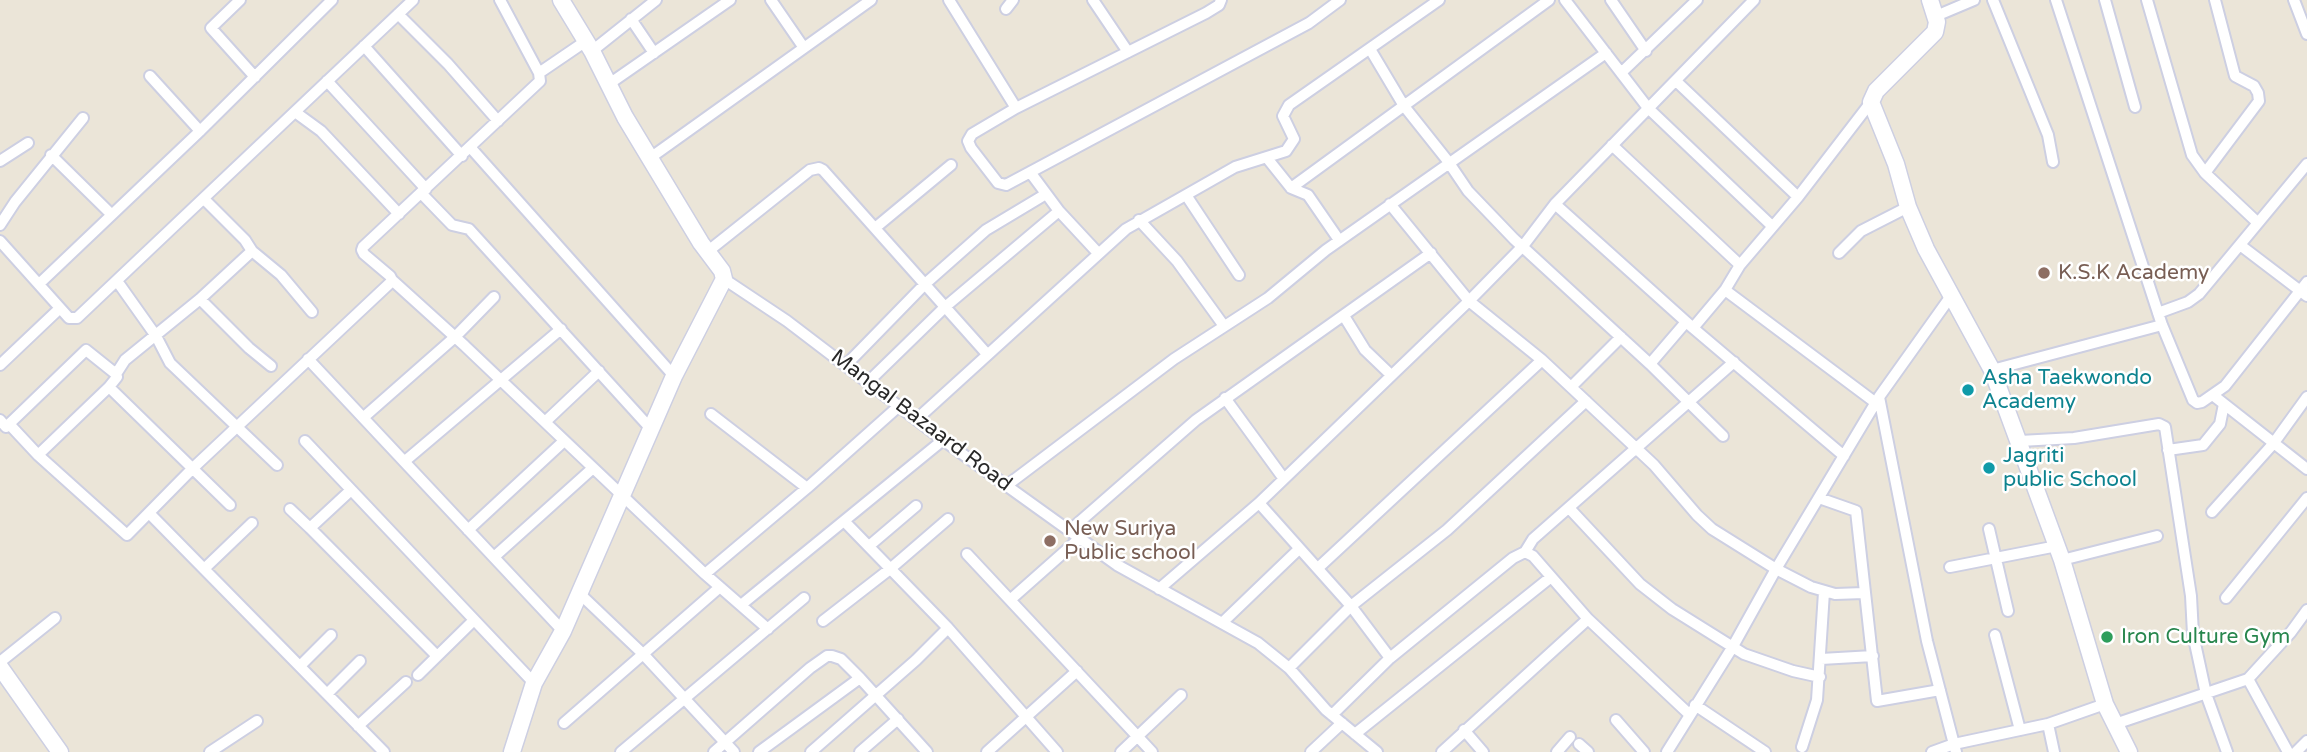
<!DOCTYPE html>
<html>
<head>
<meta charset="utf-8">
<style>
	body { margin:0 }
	canvas { display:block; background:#ebe5d8 }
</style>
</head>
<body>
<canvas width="2307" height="752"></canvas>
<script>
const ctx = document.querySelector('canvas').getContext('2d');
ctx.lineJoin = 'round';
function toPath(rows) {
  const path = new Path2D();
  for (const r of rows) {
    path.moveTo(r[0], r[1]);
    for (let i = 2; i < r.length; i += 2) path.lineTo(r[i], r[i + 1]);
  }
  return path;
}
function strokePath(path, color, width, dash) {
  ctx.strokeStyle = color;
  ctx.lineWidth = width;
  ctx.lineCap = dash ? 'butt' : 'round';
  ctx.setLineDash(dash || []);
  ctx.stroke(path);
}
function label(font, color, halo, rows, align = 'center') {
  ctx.font = font + ' "Varela Round",sans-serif';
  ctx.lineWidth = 5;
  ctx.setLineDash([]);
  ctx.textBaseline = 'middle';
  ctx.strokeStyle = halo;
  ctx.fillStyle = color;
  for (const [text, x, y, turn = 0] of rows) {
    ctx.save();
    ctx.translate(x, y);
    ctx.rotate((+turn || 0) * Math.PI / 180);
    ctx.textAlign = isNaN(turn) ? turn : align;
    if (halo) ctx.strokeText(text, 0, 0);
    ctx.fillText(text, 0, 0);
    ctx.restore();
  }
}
const street = toPath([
	[240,0,211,28,255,77],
	[771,0,804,48],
	[949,0,1016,108],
	[1093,0,1128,52],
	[1221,0,1219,5,1206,13,1016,108,972,134,968,141,971,148,998,183,1006,185,1309,23,1340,0],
	[1565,0,1648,108,1772,226],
	[1611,0,1646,51],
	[1993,0,2048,135,2053,162],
	[2056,0,2162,325,2193,400,2197,403,2202,402,2225,386,2307,282],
	[2105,0,2135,107],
	[2147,0,2192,155,2205,173,2258,223],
	[2294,0,2307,34],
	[1006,9,1013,0],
	[398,14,448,64,498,121],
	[1936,16,1974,0],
	[631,19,654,53],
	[364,46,462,156],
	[1370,49,1404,106,1447,160,1468,191,1514,239,1650,364,1723,436],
	[592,51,656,0],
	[539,73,586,41],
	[1621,73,1697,0],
	[150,76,200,131],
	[327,81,426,189],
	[1676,81,1798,197],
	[609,84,730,0],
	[295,112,321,131,399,214],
	[1612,145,1740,265],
	[470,147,674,376],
	[51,155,111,214],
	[650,158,871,0],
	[1267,158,1291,188,1549,0],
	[0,161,28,143],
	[2205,173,2259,101,2258,93,2254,86,2235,76,2215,0],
	[1291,188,1308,195,1339,240],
	[421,193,452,225,469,229,651,429],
	[1186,195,1239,275],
	[204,199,245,240,252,251,281,275,312,312],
	[1390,204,1469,301,1542,360,1654,465,1697,515,1712,529,1776,569,1811,587,1835,594,1864,593],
	[1555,204,1693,328,1844,456],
	[1059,211,1098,253],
	[1139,220,1177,261,1224,326],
	[0,225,15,202,83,118],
	[875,228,951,165],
	[0,241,69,318,77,318,413,0],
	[2240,245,2307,296],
	[707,252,810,170,819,168,823,170,987,354],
	[1839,253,1861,231,1908,207],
	[724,279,787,321,943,440,1117,565,1258,643,1289,668,1326,710,1377,752],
	[392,280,465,346,705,574,768,629],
	[117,281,156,336,170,363,277,465],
	[39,284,200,131,332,0],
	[1725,290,1876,403],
	[200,299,249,348,271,366],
	[2158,313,2188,302,2199,294,2307,164],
	[1344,316,1365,350,1391,375],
	[1693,328,1725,290,1740,265,1798,197,1871,102],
	[308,359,563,631],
	[1650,364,1686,322],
	[0,365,60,308],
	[846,365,925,284,986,230,1046,194],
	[1992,370,2162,325],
	[116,374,125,360,200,299,252,251],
	[868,382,945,307,1059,211,1030,172],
	[109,387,230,505],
	[1571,387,1621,337],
	[2214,396,2307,469],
	[1879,397,1927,641,1956,752],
	[1225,398,1284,479],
	[711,414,807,488],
	[364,417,455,337,494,297],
	[917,419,1126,229,1235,167,1286,151,1294,139,1283,116,1289,105,1439,0],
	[0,420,6,427,86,350,116,374,117,377,109,387,38,455],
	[545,422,599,371],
	[10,425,38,455,127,535,193,468,390,283,392,280,390,276,364,254,362,250,363,247,540,81,539,73,500,0],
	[305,441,534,683],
	[2020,441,2074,438,2159,424,2165,427,2191,596,2193,634,2206,694,2227,752],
	[2168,450,2203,445,2220,424,2224,404],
	[405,461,561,329],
	[1006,486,1174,359,1268,298,1326,250,1606,53],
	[351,490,310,528,437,656],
	[1819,498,1856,511,1877,701,1940,690],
	[1259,503,1351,606,1390,658],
	[1569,508,1640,584,1672,609,1744,654,1793,671,1820,677],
	[290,509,310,528],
	[2212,512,2273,444,2307,397],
	[149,513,384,752],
	[844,521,948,628,1057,752],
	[1989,529,2008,611],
	[468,530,564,441],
	[1069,531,1196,420,1431,253],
	[869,546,916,506],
	[1525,552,1533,539,1734,362],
	[967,554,1152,752],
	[494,557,593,468],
	[2062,560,2157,536],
	[1950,567,2057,546],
	[1318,568,1542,360],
	[204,569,252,523],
	[705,574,807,488,899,406],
	[1159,589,1259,503,1469,301,1523,246,1555,204,1754,0],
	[579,593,643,654,734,752],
	[2226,598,2307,498],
	[1010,600,1080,538],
	[741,605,943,440],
	[823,621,890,569,948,519],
	[1223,622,1299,549],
	[1995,635,2020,730],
	[1821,659,1873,656],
	[0,662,55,618],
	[300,666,331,635],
	[1289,668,1351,606,1447,530,1586,401],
	[418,675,473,621],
	[2248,679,2288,752],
	[327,694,360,661],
	[1695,705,1765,752],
	[1332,715,1390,658,1513,558,1525,552,1533,556,1588,619,1689,714],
	[1616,720,1644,752],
	[564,723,720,587],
	[2048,724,2054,752],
	[2115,724,2248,679,2291,632,2307,610],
	[358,726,406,682],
	[1464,730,1483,752],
	[1355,734,1551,577],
	[1579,744,1588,752],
	[1802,747,1817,700,1824,592],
	[210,752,257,721],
	[621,752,804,598],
	[714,752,810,668,827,656,832,656,841,659,860,678,927,752],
	[759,752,860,678],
	[811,752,916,660,948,628],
	[860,752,898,719],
	[987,752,1077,671],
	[1121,752,1181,695],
	[1311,752,1342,723],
	[1442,752,1588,619],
	[1557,752,1570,737],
	[1667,752,1732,648,1776,569,1879,397,1951,296],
	[1932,752,1954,744,2048,724,2105,704],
	[2296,752,2307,741]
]);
const secondary = toPath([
	[1930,0,1937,22,1935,32,1876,91,1871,102,1896,164,1908,207,1926,249,1992,370,2062,560,2105,704,2129,752],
	[0,667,60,752],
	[512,752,534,683,563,631,674,376,724,279,722,271,701,243,625,117,592,51,561,0]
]);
const markers = [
	[2044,273,7,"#8d6e63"],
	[1968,390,7,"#0f9aa8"],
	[1989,468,7,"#0f9aa8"],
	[1050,541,7,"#8d6e63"],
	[2107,637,7,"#2e9e5b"]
];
const educationNames = [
	["K.S.K Academy",2058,273],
	["New Suriya",1064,529],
	["Public school",1064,553]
];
const cultureNames = [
	["Asha Taekwondo",1982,378],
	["Academy",1982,402],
	["Jagriti",2003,456],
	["public School",2003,480]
];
const streetNames = [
	["Mangal Bazaard Road",921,421,37]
];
const leisureNames = [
	["Iron Culture Gym",2121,637]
];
strokePath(street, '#cdcfe2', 14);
strokePath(secondary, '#cdcfe2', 19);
strokePath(street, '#fff', 10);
strokePath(secondary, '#fff', 16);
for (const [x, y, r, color] of markers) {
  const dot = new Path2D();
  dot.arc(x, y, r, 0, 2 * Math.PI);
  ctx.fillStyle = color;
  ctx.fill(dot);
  strokePath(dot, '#fff', 2.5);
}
label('21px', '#785e54', '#fff', educationNames, 'left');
label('21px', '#0d838f', '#fff', cultureNames, 'left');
label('21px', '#282828', '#fff', streetNames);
label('21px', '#27864d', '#fff', leisureNames, 'left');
</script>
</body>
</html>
